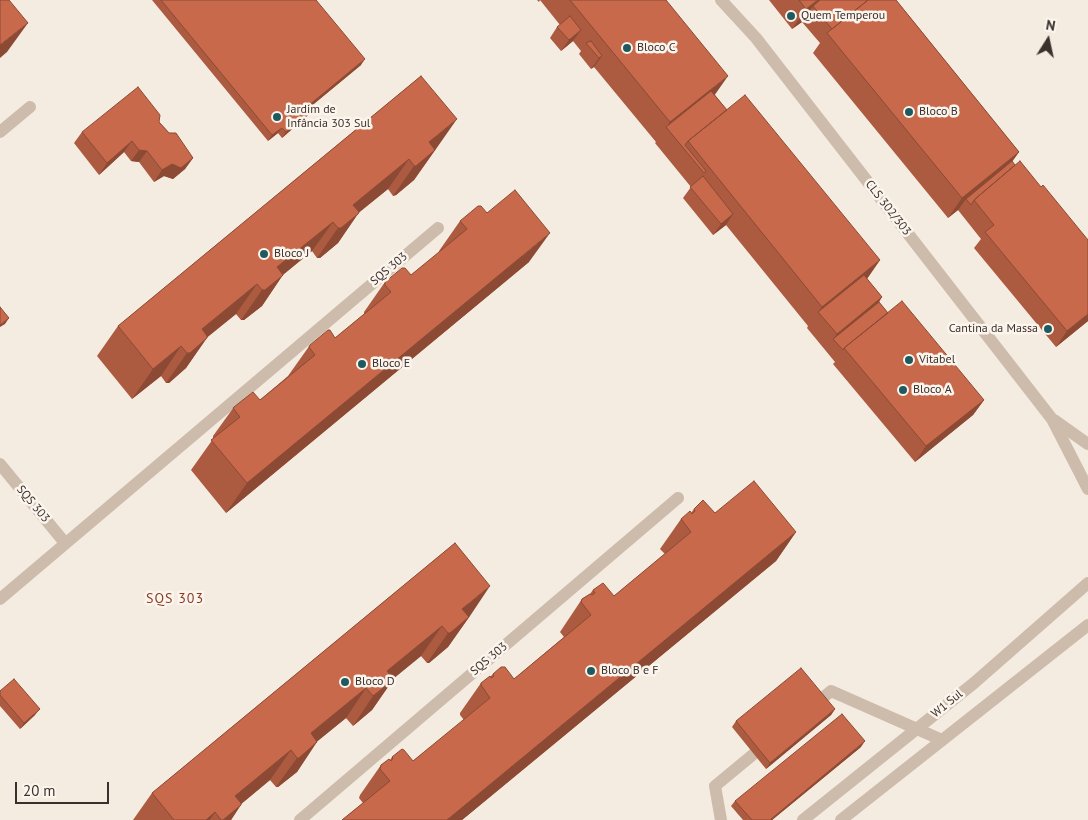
<!DOCTYPE html>
<html>
<head>
<meta charset="utf-8">
<style>
	body { margin:0 }
	#map { position:relative; width:1088px; height:820px; overflow:hidden; background:#f4ebe1; font-family:"PT Sans",sans-serif }
	canvas { display:block }
	.north { position:absolute; left:1023px; top:15px; width:50px; height:50px; -webkit-text-stroke:4px #fbf5ee; paint-order:stroke; rotate:10deg; font-size:14px; font-weight:700; line-height:20px; text-align:center; color:#3b302b }
	.north::after { content:''; display:block; margin:auto; width:18px; height:22px; background:#3b302b; clip-path:polygon(50% 0,100% 100%,50% 72%,0 100%) }
	.scale { position:absolute; left:15px; top:782px; width:94px; height:22px; box-sizing:border-box; border:2px solid #3b302b; border-top:0; padding-left:6px; font-size:15px; line-height:18px; white-space:nowrap; color:#3b302b; -webkit-text-stroke:4px #fbf5ee; paint-order:stroke }
</style>
</head>
<body>
<div id="map">
<canvas width="1088" height="820"></canvas>
<div class="north">N</div>
<div class="scale">20 m</div>
</div>
<script>
const ctx = document.querySelector('canvas').getContext('2d');
ctx.lineJoin = 'round';
function toPath(rows) {
  const path = new Path2D();
  for (const r of rows) {
    path.moveTo(r[0], r[1]);
    for (let i = 2; i < r.length; i += 2) path.lineTo(r[i], r[i + 1]);
  }
  return path;
}
function strokePath(path, color, width, dash) {
  ctx.strokeStyle = color;
  ctx.lineWidth = width;
  ctx.lineCap = dash ? 'butt' : 'round';
  ctx.setLineDash(dash || []);
  ctx.stroke(path);
}
function fillPath(path, color) {
  ctx.fillStyle = color;
  ctx.fill(path, 'evenodd');
}
function label(font, color, halo, rows, align = 'center') {
  ctx.font = font + ' "PT Sans",sans-serif';
  ctx.lineWidth = 5;
  ctx.setLineDash([]);
  ctx.textBaseline = 'middle';
  ctx.strokeStyle = halo;
  ctx.fillStyle = color;
  for (const [text, x, y, turn = 0] of rows) {
    ctx.save();
    ctx.translate(x, y);
    ctx.rotate((+turn || 0) * Math.PI / 180);
    ctx.textAlign = isNaN(turn) ? turn : align;
    if (halo) ctx.strokeText(text, 0, 0);
    ctx.fillText(text, 0, 0);
    ctx.restore();
  }
}
const service = toPath([
	[812,707,831,691,942,740],
	[721,820,715,786,767,743]
]);
const minor = toPath([
	[0,132,30,107],
	[0,464,65,543],
	[0,599,438,228],
	[300,820,678,498]
]);
const tertiary = toPath([
	[721,0,756,38,1052,419,1088,489],
	[1054,420,1088,444],
	[803,820,974,683,1088,583],
	[841,820,1088,625]
]);
const wall = toPath([
	[152,0,316,0,361,65,309,108,311,111,307,116,282,138,278,133,268,141],
	[537,0,666,0,715,95,727,110,880,260,867,279,882,297,879,302,888,313,984,400,973,415,915,462,833,364,835,362,807,328,808,326,726,225,713,235,683,198,691,187,655,143,656,142,594,67,591,69,579,54,581,51,573,41,561,51,550,38,557,27,560,25,540,0,539,2],
	[769,0,896,0,1019,152,1012,161,1088,321,1056,347,974,248,981,239,958,210,948,218,813,53,820,43,802,22,792,29],
	[421,76,436,149,414,180,396,195,393,196,388,189,358,213,338,243,320,258,317,258,312,251,283,275,262,306,244,320,241,320,236,314,207,337,186,368,169,383,166,383,161,376,132,399,97,356,118,326],
	[159,122,193,158,185,169,173,179,164,176,154,182,139,162,131,161,124,152,99,175,74,143,82,132],
	[460,221,529,262,226,513,191,470,213,439,213,436,234,407,260,400,288,376,310,345,335,338,364,314,364,312,385,282,411,275,440,252,439,251],
	[694,509,796,532,776,561,462,820,342,820,363,803,359,798,360,795,381,765,390,760,392,757,413,761,464,720,460,715,460,713,481,683,490,677,493,674,514,679,564,637,560,632,582,599,590,594,593,590,614,596,665,554,660,549,681,519,691,513],
	[455,543,470,616,448,647,429,663,427,663,421,656,393,679,372,710,353,726,346,718,317,741,297,772,278,787,276,787,270,780,241,804,231,820,133,820,152,793],
	[0,691,35,715,20,729,0,706],
	[835,709,831,715,766,769,732,727,736,721],
	[861,747,772,820,743,820,731,806,735,801]
]);
const shadedWall = toPath([
	[818,0,829,0,813,6,802,22,792,29,806,9],
	[28,23,7,52,0,58,0,45],
	[581,30,573,41,561,51,569,40],
	[602,56,594,67,591,69,599,58],
	[365,59,361,65,304,112,308,106],
	[728,76,714,96,666,128,670,122],
	[311,111,307,116,282,138,286,132],
	[457,119,436,149,415,166,435,150,414,180,396,195,393,196,414,166,429,142],
	[282,128,278,133,268,141,272,135],
	[132,141,124,152,99,175,107,163],
	[139,150,147,151,139,162,131,161],
	[1019,152,1005,172,966,199,958,210,948,218,962,198],
	[193,158,185,169,173,179,164,176,154,182,162,170,172,164],
	[409,159,388,189,340,228,358,214,338,243,320,258,317,258,338,228,353,205],
	[733,214,726,225,713,235,721,224],
	[333,222,312,251,264,290,282,276,262,306,244,320,241,320,262,290,277,267],
	[550,233,529,262,226,513,247,483],
	[880,260,866,280,818,312,822,307],
	[257,284,236,314,188,353,207,338,186,368,169,383,166,383,187,353,202,329],
	[882,297,871,313,833,339,837,334],
	[1088,314,1088,321,1056,347,1067,331],
	[9,318,5,324,0,327,0,325],
	[181,346,161,376,132,399,153,369],
	[984,400,973,415,915,462,926,446],
	[796,532,776,561,462,820,447,820],
	[490,586,470,616,449,633,469,617,448,647,429,663,427,663,448,633,462,609],
	[442,626,421,656,373,695,387,671],
	[393,680,372,710,353,726,373,696],
	[366,688,346,718,297,758,311,733],
	[40,709,35,715,20,729,24,723],
	[835,709,831,715,766,769,770,763],
	[865,741,861,747,772,820,770,820],
	[317,742,297,772,278,787,276,787,297,758],
	[291,750,270,780,222,820,223,820,221,820,235,796],
	[241,805,231,820,223,820],
	[215,812,210,820,206,820]
]);
const building = toPath([
	[0,0,9,0,28,23,0,45,0,0],
	[161,0,316,0,365,59,308,106,311,111,286,132,282,128,272,135,161,0],
	[570,0,666,0,728,76,670,122,570,0],
	[799,0,818,0,806,9,799,0],
	[820,0,868,0,832,29,813,6,820,0],
	[868,0,896,0,1019,152,962,198,827,33,868,0],
	[570,16,581,30,569,40,557,27,570,16],
	[591,41,602,56,599,58,586,43,591,41],
	[421,76,457,119,429,142,435,150,416,166,414,166,409,159,353,205,359,212,358,214,341,228,338,228,333,222,277,267,283,275,282,276,265,290,262,290,257,284,202,329,207,336,207,338,190,353,187,353,181,346,153,369,118,326,421,76],
	[138,87,160,115,159,122,169,133,176,133,193,158,181,168,172,164,162,170,147,151,139,150,132,141,107,163,82,132,138,87],
	[711,91,727,110,688,141,685,145,706,171,704,173,666,127,711,91],
	[745,95,880,260,822,307,688,141,745,95],
	[1012,161,1015,165,974,200,971,205,966,199,1012,161],
	[1020,161,1041,187,1043,185,1088,240,1088,314,1067,331,985,232,994,225,974,200,1020,161],
	[703,176,733,214,721,224,690,187,703,176],
	[515,190,550,233,247,483,211,440,240,417,233,408,234,407,253,392,260,400,315,355,309,347,310,345,328,330,330,330,335,338,391,292,385,285,385,282,402,268,405,268,411,275,467,229,460,221,478,206,481,206,487,213,515,190],
	[864,275,882,297,837,334,818,312,864,275],
	[902,301,984,400,926,446,844,348,902,301],
	[879,302,888,313,844,348,843,350,833,339,879,302],
	[0,307,9,318,0,325,0,307],
	[754,481,796,532,447,820,342,820,390,781,380,769,381,765,389,759,391,761,393,758,392,757,402,749,404,750,413,761,490,698,481,685,481,683,490,676,491,678,494,676,493,674,501,667,505,667,514,679,591,615,581,602,582,599,590,594,592,595,595,593,593,590,603,583,604,584,614,596,691,532,681,519,690,511,692,514,695,511,694,509,703,500,715,513,754,481],
	[455,543,490,586,462,609,469,617,450,633,448,633,442,626,387,671,393,679,393,680,373,696,366,688,311,733,317,742,299,758,297,758,291,750,235,796,241,803,241,805,223,820,221,820,215,812,206,820,174,820,152,793,455,543],
	[801,668,835,709,770,763,736,721,801,668],
	[14,679,40,709,24,723,0,695,0,691,14,679],
	[842,714,865,741,770,820,752,820,735,801,842,714]
]);
const markers = [
	[791,16,5,"#1f5a5e"],
	[627,48,5,"#1f5a5e"],
	[909,112,5,"#1f5a5e"],
	[277,117,5,"#1f5a5e"],
	[264,254,5,"#1f5a5e"],
	[1048,329,5,"#1f5a5e"],
	[909,360,5,"#1f5a5e"],
	[362,364,5,"#1f5a5e"],
	[903,390,5,"#1f5a5e"],
	[591,671,5,"#1f5a5e"],
	[345,682,5,"#1f5a5e"]
];
const poiNames = [
	["Quem Temperou",801,16],
	["Bloco C",637,48],
	["Jardim de",287,110],
	["Infância 303 Sul",287,124],
	["Bloco B",919,112],
	["Bloco J",274,254],
	["Cantina da Massa",1038,329,"right"],
	["Vitabel",919,360],
	["Bloco E",372,364],
	["Bloco A",913,390],
	["Bloco B e F",601,671],
	["Bloco D",355,682]
];
const streetNames = [
	["CLS 302/303",888,208,52],
	["SQS 303",389,269,-40],
	["SQS 303",33,504,50],
	["SQS 303",489,659,-40],
	["W1 Sul",947,704,-39]
];
const neighbourhoodNames = [
	["SQS 303",175,599]
];
strokePath(service, '#cdbbac', 12);
strokePath(minor, '#cdbbac', 12);
strokePath(tertiary, '#cdbbac', 12);
fillPath(wall, '#ac5a40');
fillPath(shadedWall, '#8c4a34');
fillPath(building, '#c8694b');
strokePath(building, '#8c4a34', 1);
for (const [x, y, r, color] of markers) {
  const dot = new Path2D();
  dot.arc(x, y, r, 0, 2 * Math.PI);
  ctx.fillStyle = color;
  ctx.fill(dot);
  strokePath(dot, '#fbf5ee', 2);
}
label('12px', '#3b302b', '#fbf5ee', poiNames, 'left');
label('12px', '#3b302b', '#fbf5ee', streetNames);
ctx.letterSpacing = '1px';
label('14px', '#8c3b22', '#fbf5ee', neighbourhoodNames);
ctx.letterSpacing = '0px';
</script>
</body>
</html>
